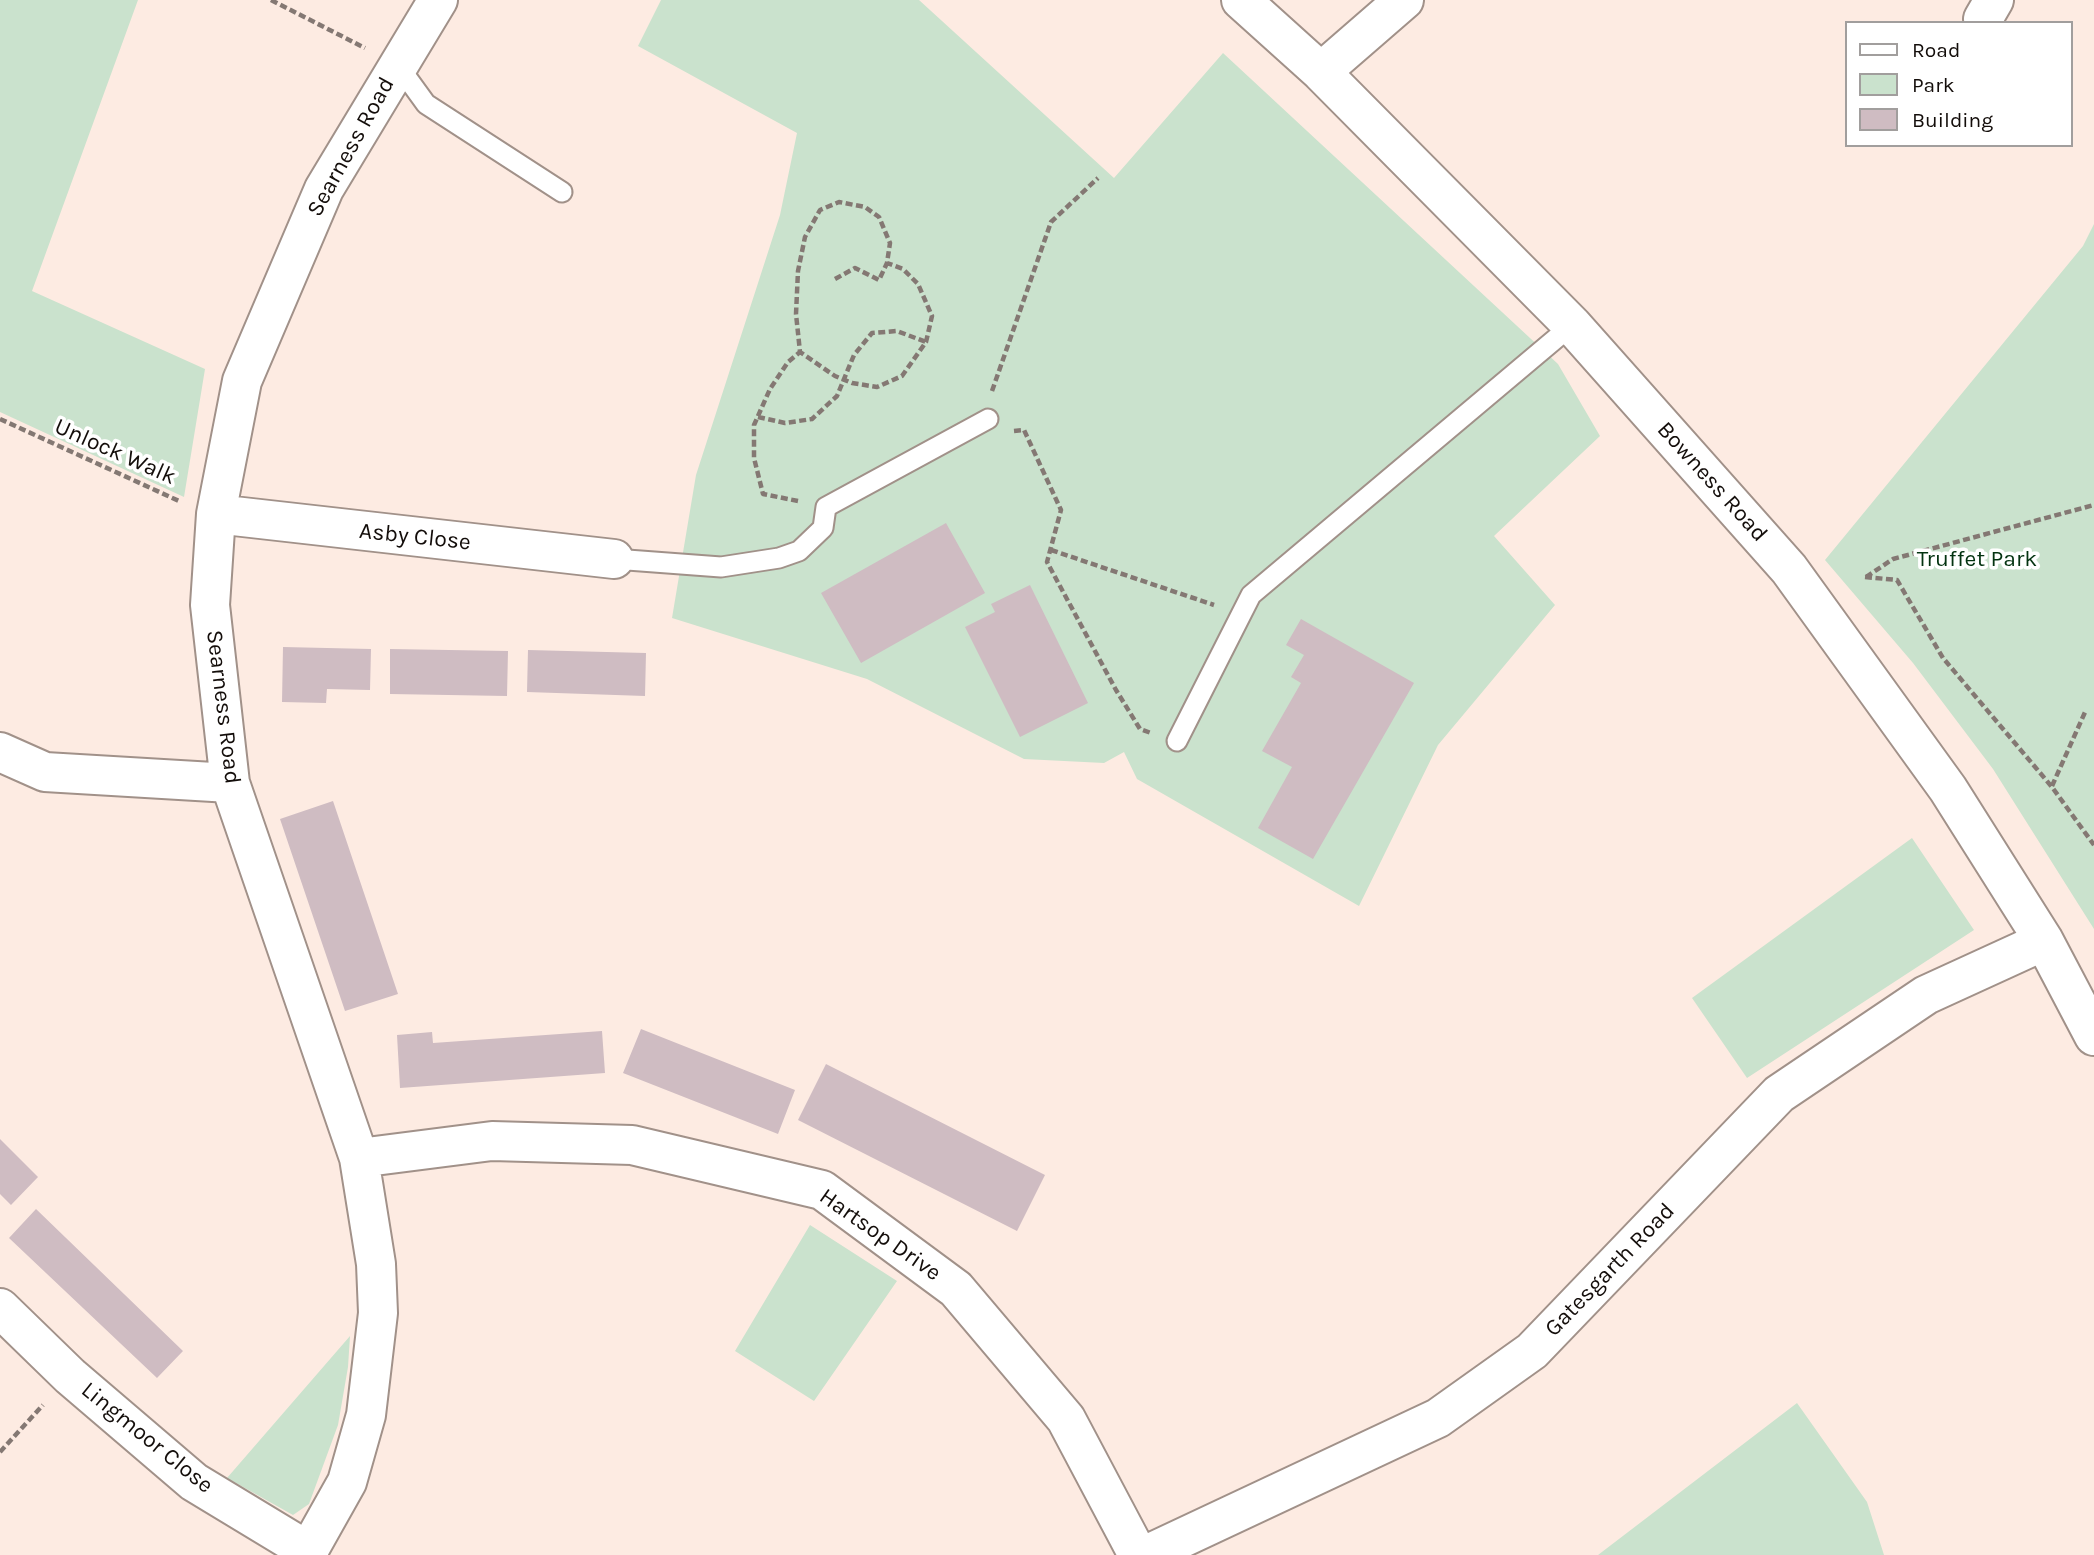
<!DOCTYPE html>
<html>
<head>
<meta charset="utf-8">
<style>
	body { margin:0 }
	#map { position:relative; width:2094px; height:1555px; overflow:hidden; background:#fdebe2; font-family:Karla,sans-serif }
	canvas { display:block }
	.legend { position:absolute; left:1845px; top:21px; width:228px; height:126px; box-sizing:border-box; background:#fff; border:2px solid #a19e9d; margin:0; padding:9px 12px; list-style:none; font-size:21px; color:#130d0a }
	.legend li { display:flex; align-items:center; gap:14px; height:35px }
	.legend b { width:35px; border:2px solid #a19e9d }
</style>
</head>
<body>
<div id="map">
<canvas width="2094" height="1555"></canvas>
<ul class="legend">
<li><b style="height:9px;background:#fff"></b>Road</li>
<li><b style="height:19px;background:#cae2cd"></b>Park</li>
<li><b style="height:19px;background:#cfbcc2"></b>Building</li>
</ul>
</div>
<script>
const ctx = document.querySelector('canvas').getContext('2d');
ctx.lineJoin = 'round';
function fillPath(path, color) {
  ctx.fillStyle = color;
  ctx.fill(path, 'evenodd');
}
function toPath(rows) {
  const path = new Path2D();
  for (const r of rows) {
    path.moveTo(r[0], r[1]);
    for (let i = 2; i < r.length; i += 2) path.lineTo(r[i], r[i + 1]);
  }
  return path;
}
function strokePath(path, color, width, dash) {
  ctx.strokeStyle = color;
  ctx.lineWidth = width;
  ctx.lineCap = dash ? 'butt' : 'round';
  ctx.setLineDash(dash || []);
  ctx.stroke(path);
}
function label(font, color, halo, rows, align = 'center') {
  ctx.font = font + ' Karla,sans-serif';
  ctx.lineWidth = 7;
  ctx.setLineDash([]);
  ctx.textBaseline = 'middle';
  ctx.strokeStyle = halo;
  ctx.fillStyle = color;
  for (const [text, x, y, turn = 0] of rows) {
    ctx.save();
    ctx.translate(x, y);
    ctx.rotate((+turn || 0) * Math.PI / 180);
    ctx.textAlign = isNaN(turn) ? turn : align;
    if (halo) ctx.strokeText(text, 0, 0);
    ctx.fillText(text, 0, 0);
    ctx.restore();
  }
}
const green = toPath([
	[0,0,138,0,32,291,205,369,184,497,0,412],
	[661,0,919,0,1114,178,1223,53,1558,364,1600,436,1494,536,1555,605,1438,745,1359,906,1137,779,1124,752,1104,763,1024,759,867,679,672,618,696,475,780,215,797,133,638,46],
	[2094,224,2094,929,1993,769,1913,663,1825,560,2083,246],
	[1912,838,1974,930,1747,1078,1692,998],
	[810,1225,897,1281,814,1401,735,1351],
	[350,1336,348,1367,338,1425,309,1504,293,1515,227,1478],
	[1797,1403,1867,1502,1884,1555,1598,1555]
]);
const building = toPath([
	[946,523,985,593,861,663,821,593],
	[1030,585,1088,703,1020,737,965,627,995,612,991,604],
	[1301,619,1414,683,1313,859,1258,828,1292,767,1262,751,1301,683,1291,677,1304,655,1286,645],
	[283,647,371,649,370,690,327,689,326,703,282,702],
	[390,649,508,651,507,696,390,694],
	[528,650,646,653,645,696,527,692],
	[333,801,398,994,345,1011,280,819],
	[641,1029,795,1090,778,1134,623,1073],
	[602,1031,605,1073,400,1088,397,1035,432,1032,433,1043],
	[826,1064,1045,1175,1017,1231,798,1120],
	[0,1139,38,1177,11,1205,0,1194],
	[36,1209,183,1351,157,1378,9,1238]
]);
const path = toPath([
	[271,0,365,48],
	[835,279,855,268,879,280,887,263],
	[992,391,1051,222,1098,178],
	[758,417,785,423,812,419,837,396,854,355,872,333,897,331,926,342],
	[0,419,179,501],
	[1014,431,1024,430,1061,510,1047,562,1116,690,1140,729,1151,733],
	[798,501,763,494,754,458,754,425,770,389,788,362,800,352,796,314,798,271,805,237,820,210,839,202,865,207,879,217,890,243,887,263,903,269,918,284,932,316,926,342,902,376,877,387,852,383,835,376,800,352],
	[1051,550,1214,605],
	[1865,577,1897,580,1943,658,2052,787,2094,845],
	[1866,577,1893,559,2094,505],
	[2052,786,2086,710],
	[0,1452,43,1405]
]);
const service = toPath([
	[397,64,426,104,562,192],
	[614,559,721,567,779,558,799,551,823,528,826,507,988,419],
	[1177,741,1251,595,1572,325]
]);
const minor = toPath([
	[1241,0,1321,72,1572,325,1789,569,1948,789,2044,941,2094,1036],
	[1983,19,1994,0],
	[1321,72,1404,0],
	[216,514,614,559],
	[0,752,45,772,230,783],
	[359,1158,492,1141,632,1145,822,1190,956,1289,1066,1419,1138,1555],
	[0,1308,70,1376,194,1482,308,1551],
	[306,1555,347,1482,366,1415,378,1313,376,1264,359,1158,230,783,210,605,216,514,242,381,324,189,438,0],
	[1146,1555,1438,1418,1532,1351,1779,1094,1926,995,2044,941]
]);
const streetNames = [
	["Searness Road",351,147,-61],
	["Unlock Walk",115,452,24],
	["Bowness Road",1712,482,48],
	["Asby Close",415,537,6],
	["Searness Road",223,707,83],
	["Hartsop Drive",880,1235,35],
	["Gatesgarth Road",1610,1270,-46],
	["Lingmoor Close",147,1438,39]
];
const parkNames = [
	["Truffet Park",1977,559]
];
fillPath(green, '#cae2cd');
fillPath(building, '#cfbcc2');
strokePath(service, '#a19189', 23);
strokePath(minor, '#a19189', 42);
strokePath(path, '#847873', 4.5, [7, 3.5]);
strokePath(service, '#fff', 19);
strokePath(minor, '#fff', 38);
label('23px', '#130d0a', '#fff', streetNames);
label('23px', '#043311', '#fff', parkNames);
</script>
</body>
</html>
